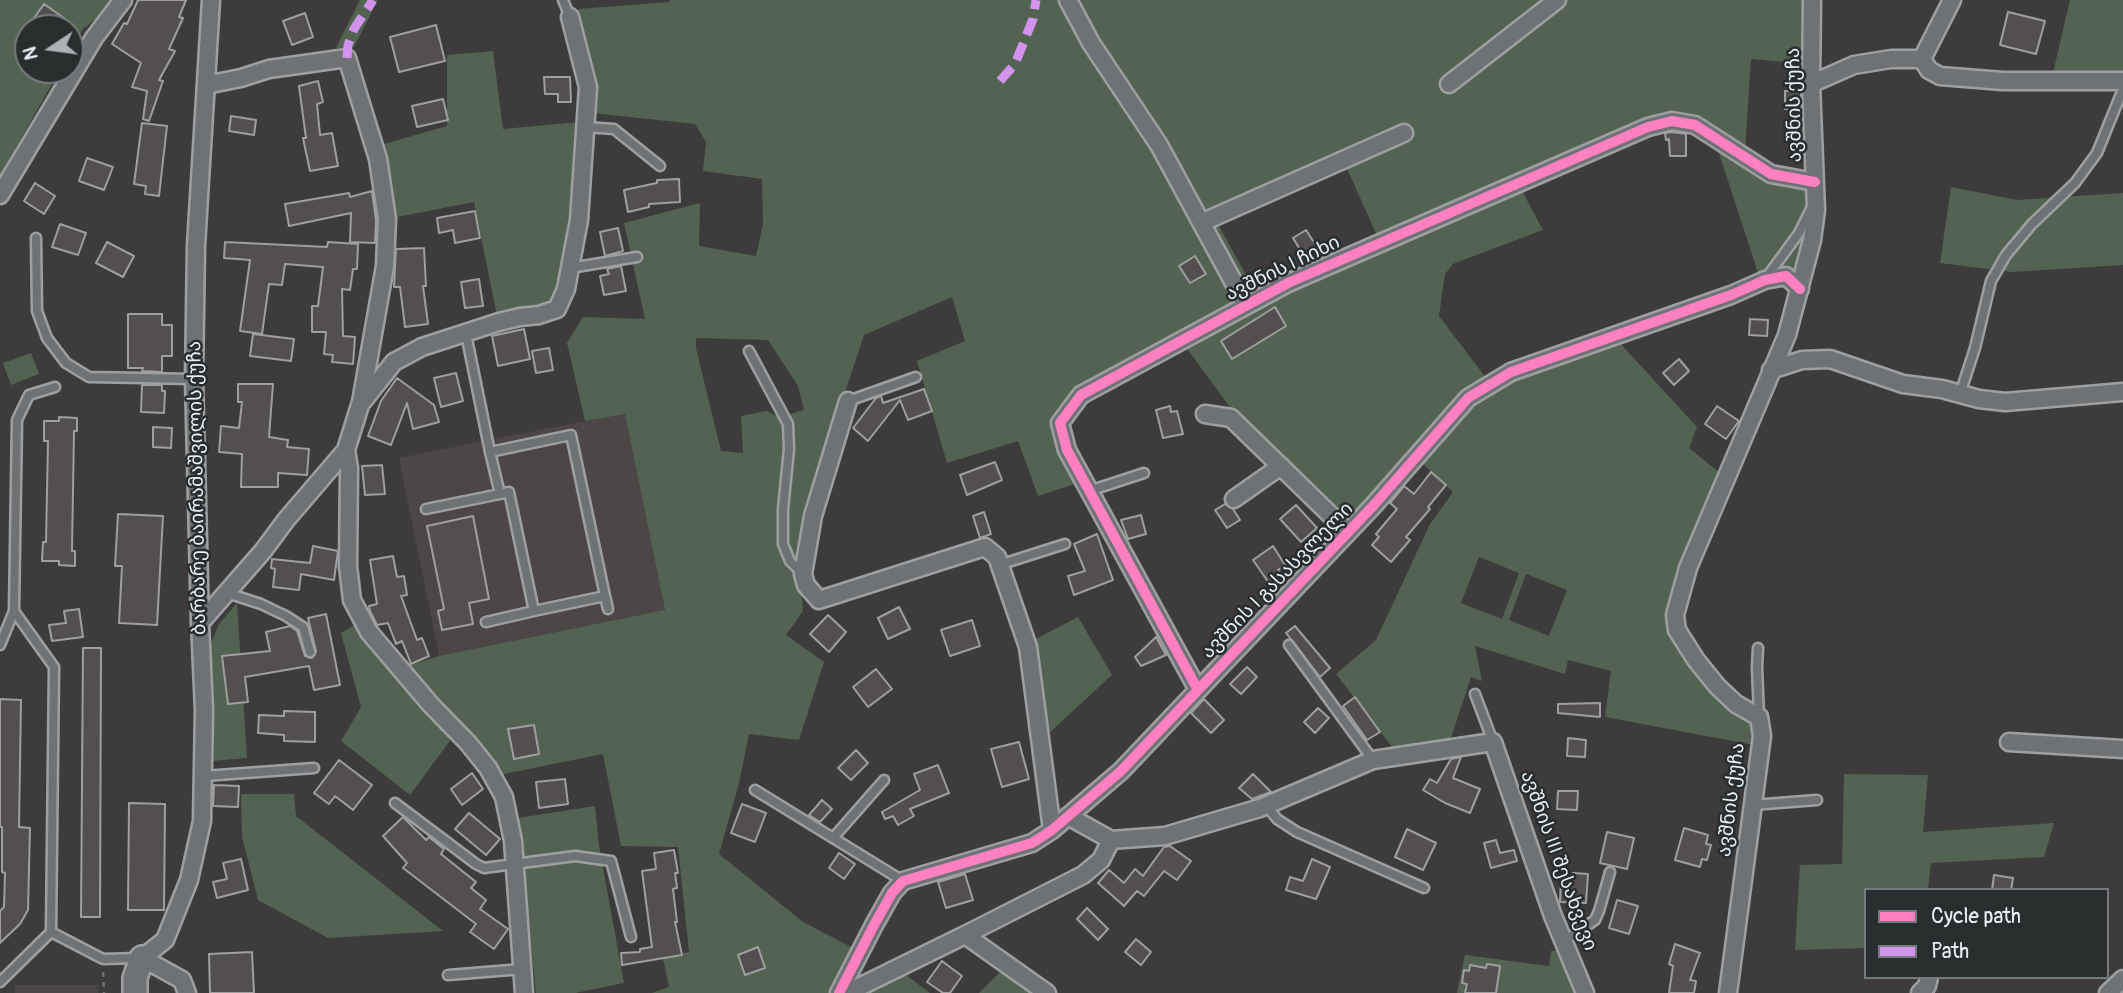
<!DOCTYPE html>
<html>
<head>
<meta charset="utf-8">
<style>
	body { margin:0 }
	#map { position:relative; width:2123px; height:993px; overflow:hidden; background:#3d3b3b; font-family:Pangolin,sans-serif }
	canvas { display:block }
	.legend { position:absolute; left:1864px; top:888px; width:245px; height:91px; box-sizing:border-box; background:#2a2d2e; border:2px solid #767b7f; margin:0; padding:9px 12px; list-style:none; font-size:21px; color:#e8f1f8 }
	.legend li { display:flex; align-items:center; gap:14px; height:35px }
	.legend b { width:35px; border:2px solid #767b7f }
	.north { position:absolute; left:14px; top:14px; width:70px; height:70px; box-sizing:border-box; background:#2a2d2e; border:2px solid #767b7f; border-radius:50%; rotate:257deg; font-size:19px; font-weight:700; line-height:28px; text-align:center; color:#e8f1f8 }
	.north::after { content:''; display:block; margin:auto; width:24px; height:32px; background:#acb1b6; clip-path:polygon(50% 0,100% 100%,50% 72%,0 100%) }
</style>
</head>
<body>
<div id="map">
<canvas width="2123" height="993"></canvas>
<ul class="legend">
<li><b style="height:9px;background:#ff80c0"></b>Cycle path</li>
<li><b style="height:9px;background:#d193ec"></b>Path</li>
</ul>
<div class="north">N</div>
</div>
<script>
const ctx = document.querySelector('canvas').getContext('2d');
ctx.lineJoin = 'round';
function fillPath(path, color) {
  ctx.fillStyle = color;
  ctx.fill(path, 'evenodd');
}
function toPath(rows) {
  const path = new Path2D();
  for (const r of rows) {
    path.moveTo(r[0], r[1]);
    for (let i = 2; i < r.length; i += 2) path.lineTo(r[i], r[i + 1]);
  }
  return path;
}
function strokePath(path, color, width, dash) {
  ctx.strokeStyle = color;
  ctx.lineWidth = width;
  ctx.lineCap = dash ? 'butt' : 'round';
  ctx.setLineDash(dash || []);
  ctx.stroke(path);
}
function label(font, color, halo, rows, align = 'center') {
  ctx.font = font + ' Pangolin,"Noto Sans Georgian",sans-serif';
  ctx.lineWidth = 5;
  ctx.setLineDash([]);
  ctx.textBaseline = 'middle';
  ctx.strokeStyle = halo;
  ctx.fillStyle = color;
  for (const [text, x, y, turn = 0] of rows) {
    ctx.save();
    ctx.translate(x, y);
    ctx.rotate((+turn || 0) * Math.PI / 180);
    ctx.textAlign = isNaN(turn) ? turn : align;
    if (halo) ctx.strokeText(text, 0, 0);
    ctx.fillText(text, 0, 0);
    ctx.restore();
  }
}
const built = toPath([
	[625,413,665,611,439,656,399,458],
	[15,985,98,985,98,993,15,993]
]);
const green = toPath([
	[0,0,120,0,83,29,70,53,70,28,28,28,28,70,60,70,0,175],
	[360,0,378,0,354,47,336,48],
	[670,0,1806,0,1804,64,1751,59,1745,152,1668,116,1378,238,1341,155,1213,215,1256,293,1174,336,1054,422,1078,483,1038,496,1018,441,947,463,917,361,965,341,952,297,864,335,830,438,809,508,798,558,803,611,786,635,824,662,799,740,749,734,739,783,719,854,803,922,853,948,830,993,652,993,669,987,663,958,689,952,678,847,621,846,603,754,499,775,486,752,408,666,439,656,665,610,625,414,585,421,567,343,583,317,645,319,624,223,700,203,699,246,756,256,763,224,762,179,703,171,706,142,695,124,592,113,593,85,578,9,670,2],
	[696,338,768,340,798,386,804,410,779,417,767,411,741,416,743,453,721,451,696,348],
	[2070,0,2123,0,2123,75,2052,77],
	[493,51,503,129,579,122,571,246,560,288,548,306,497,316,474,202,392,218,384,144,447,126,447,55],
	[1716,144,1810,189,1812,198,1798,280,1788,270,1777,269,1759,276],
	[1951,187,2017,200,2123,193,2123,265,2012,272,1940,263],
	[1521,189,1543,230,1453,264,1445,274,1439,316,1487,379,1347,524,1235,414,1185,346,1265,303,1331,272],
	[1617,340,1697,427,1689,448,1720,473,1669,607,1667,620,1672,633,1731,711,1752,724,1754,745,1605,717,1611,671,1568,660,1565,674,1475,646,1482,681,1471,677,1449,744,1396,752,1336,674,1376,640,1430,524,1453,492,1422,463,1468,406,1511,378],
	[1479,557,1519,573,1502,619,1461,603],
	[1526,574,1567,590,1549,636,1509,620],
	[31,353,39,374,11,385,3,363],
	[237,603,247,758,212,761,210,646,219,624],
	[1078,617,1112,675,1047,735,1032,641],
	[357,624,398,678,454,735,410,795,341,741,361,707,341,633],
	[1844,774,1928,775,1923,832,2054,823,2044,857,1931,863,1928,890,1866,890,1866,948,1795,950,1800,865,1842,864],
	[241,794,294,794,296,816,443,931,328,938,258,900,242,837],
	[595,806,599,846,624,983,575,993,536,993,518,818],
	[1563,950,1580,993,1457,993,1465,955,1549,966,1551,951],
	[1003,969,1039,993,979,993],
	[902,972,930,993,860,993]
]);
const building = toPath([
	[138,0,186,0,179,17,183,18,169,49,175,51,159,80,163,81,149,121,143,119,147,91,132,87,141,63,112,44,124,23,127,24,138,0],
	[44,4,64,18,57,28,42,28,32,21,44,4],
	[2008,12,2045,21,2036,54,2000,45,2008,12],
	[305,13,313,37,292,45,283,21,305,13],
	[436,25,445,61,399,72,390,37,436,25],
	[544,77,570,77,571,102,558,102,558,94,545,94,544,77],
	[318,81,323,102,317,104,320,135,332,133,338,166,310,171,303,138,306,138,299,86,318,81],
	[1785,91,1801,91,1801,110,1785,109,1785,91],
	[443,99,448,120,417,127,412,106,443,99],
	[231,116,256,120,254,135,229,131,231,116],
	[142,123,167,126,159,196,145,194,146,186,134,184,142,123],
	[1672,132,1686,134,1686,156,1670,156,1669,139,1666,140,1665,133,1672,132],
	[87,158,113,167,104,190,79,181,87,158],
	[679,179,680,202,649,204,649,207,628,212,624,190,657,183,657,180,679,179],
	[35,183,55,196,44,214,24,201,35,183],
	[372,191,376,220,375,243,350,242,351,213,289,226,285,204,349,193,350,197,372,191],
	[475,211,480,238,455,243,453,230,439,233,437,218,475,211],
	[60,224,86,233,78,255,52,247,60,224],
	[618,228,623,251,605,256,600,232,618,228],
	[1306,230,1317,247,1304,256,1293,238,1306,230],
	[107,242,134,256,123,277,96,263,107,242],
	[225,242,327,247,328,242,358,244,357,269,353,269,350,290,342,289,343,336,355,337,353,364,332,362,333,355,324,354,326,332,312,332,312,306,318,306,323,267,285,264,282,285,269,284,262,334,240,331,250,260,224,258,225,242],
	[424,248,426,286,423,286,428,324,405,327,400,287,394,287,396,249,424,248],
	[1195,256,1206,274,1190,283,1179,266,1195,256],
	[621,266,626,291,604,295,600,276,609,274,607,269,621,266],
	[479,279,483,306,465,308,461,282,479,279],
	[1275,307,1286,326,1232,359,1221,341,1275,307],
	[128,314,162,314,162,325,172,325,172,356,162,356,162,372,142,371,143,368,128,368,128,314],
	[1750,319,1768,320,1767,336,1749,335,1750,319],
	[524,329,530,359,498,366,492,336,524,329],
	[253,334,294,339,291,361,250,356,253,334],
	[549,348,553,370,536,373,532,351,549,348],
	[1679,359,1689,371,1674,385,1663,373,1679,359],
	[456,373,463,401,441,407,434,378,456,373],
	[397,378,434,405,439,422,413,429,407,403,391,445,368,436,381,401,397,378],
	[238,384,273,384,269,437,288,440,287,447,309,449,307,475,278,473,278,487,241,487,242,454,219,452,221,426,239,428,242,402,238,402,238,384],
	[142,385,162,385,162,391,165,391,164,413,141,412,142,385],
	[924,389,932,411,908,420,900,400,868,441,853,428,876,398,881,396,883,403,924,389],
	[1170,406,1171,412,1177,411,1183,434,1163,438,1156,410,1170,406],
	[1717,406,1739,421,1726,439,1705,424,1717,406],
	[59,417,77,418,77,431,74,431,72,551,75,551,75,566,59,565,59,561,42,561,43,542,46,542,48,441,44,441,44,421,59,421,59,417],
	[153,427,172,428,171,448,153,447,153,427],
	[995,462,1002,480,967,495,960,475,995,462],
	[382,465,385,494,365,495,362,466,382,465],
	[1431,472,1446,485,1428,507,1430,509,1406,537,1410,540,1391,562,1372,545,1379,537,1376,534,1397,509,1390,503,1404,486,1414,494,1431,472],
	[1225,504,1233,509,1240,520,1227,528,1215,510,1225,504],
	[1296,505,1317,528,1301,542,1280,519,1296,505],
	[984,512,991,534,980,538,973,516,984,512],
	[118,514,163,516,157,625,119,623,122,566,115,566,118,514],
	[1141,515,1146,534,1128,539,1121,520,1141,515],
	[473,516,489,599,469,603,473,624,442,630,438,611,444,609,427,526,473,516],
	[1097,534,1113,580,1074,595,1068,576,1085,571,1074,544,1097,534],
	[313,546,338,551,334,580,301,574,299,590,273,587,275,569,271,568,272,559,310,563,313,546],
	[1273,546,1285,565,1278,570,1281,575,1269,583,1253,560,1273,546],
	[393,556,397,577,404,576,407,595,401,596,417,640,422,638,429,656,411,664,402,641,396,644,388,623,377,625,370,611,369,606,377,604,370,560,393,556],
	[899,607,910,629,888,639,878,618,899,607],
	[79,609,83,637,52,641,49,625,66,623,64,611,79,609],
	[326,614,340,685,314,690,309,666,245,677,248,702,228,704,222,656,270,651,266,632,290,626,297,631,305,656,312,658,316,651,308,618,326,614],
	[828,615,846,632,829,652,810,634,828,615],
	[972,620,980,646,950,656,941,630,972,620],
	[1295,626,1330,668,1320,677,1286,633,1295,626],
	[1156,637,1166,655,1141,666,1135,657,1156,637],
	[83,648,101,648,100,917,81,917,83,648],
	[1247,667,1257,677,1241,694,1230,684,1247,667],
	[876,669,892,689,868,707,853,687,876,669],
	[1355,697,1380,732,1367,740,1343,706,1355,697],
	[0,699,21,700,19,827,30,828,28,910,20,924,0,943,0,911,4,907,5,873,2,872,2,827,0,827,0,699],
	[1204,699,1224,720,1211,733,1191,713,1204,699],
	[1600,703,1600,717,1558,713,1558,704,1600,703],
	[1318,708,1329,718,1315,733,1304,722,1318,708],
	[284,711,315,712,315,742,284,741,284,735,258,733,259,715,284,716,284,711],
	[534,725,539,754,514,759,508,729,534,725],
	[1568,738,1586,740,1585,757,1567,756,1568,738],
	[1019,742,1029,779,1002,787,991,749,1019,742],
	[856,750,868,763,851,780,838,768,856,750],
	[1461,757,1453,778,1480,789,1470,813,1445,803,1423,790,1430,779,1437,783,1451,759,1461,757],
	[339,760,372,785,353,810,335,796,329,804,314,793,339,760],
	[938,765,949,793,910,809,914,816,898,825,893,816,885,819,882,812,920,790,914,774,938,765],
	[472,773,483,789,462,805,451,789,472,773],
	[1253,774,1271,792,1252,799,1239,788,1253,774],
	[565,779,568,804,539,808,536,782,565,779],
	[214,785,239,786,238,807,213,806,214,785],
	[1558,791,1578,791,1577,810,1557,809,1558,791],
	[822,800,832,809,820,822,809,815,822,800],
	[129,803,165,804,164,910,128,910,129,803],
	[742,804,766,813,755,842,731,833,742,804],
	[469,813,500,839,486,855,455,829,469,813],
	[403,817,426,840,429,837,444,849,441,854,476,882,471,888,486,900,480,909,508,929,494,949,470,932,476,924,403,868,407,863,383,836,403,817],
	[1684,828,1708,835,1706,844,1711,845,1707,860,1702,859,1700,867,1675,860,1684,828],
	[1407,829,1436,843,1423,870,1395,857,1407,829],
	[1607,832,1634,838,1627,869,1600,863,1607,832],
	[1496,840,1500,853,1514,850,1517,861,1491,868,1484,843,1496,840],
	[1170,846,1191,861,1177,880,1164,871,1144,896,1137,891,1124,906,1098,883,1109,870,1124,883,1135,869,1143,876,1164,847,1170,846],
	[674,850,678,873,675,873,677,888,673,889,677,922,675,922,682,955,622,965,621,953,640,952,640,949,652,947,642,871,656,869,654,853,674,850],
	[839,853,855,864,844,879,829,868,839,853],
	[241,859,248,890,217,898,213,882,227,879,223,863,241,859],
	[1312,859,1330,867,1316,899,1286,890,1290,877,1303,881,1312,859],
	[1573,873,1588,874,1586,903,1560,902,1561,877,1573,877,1573,873],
	[965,874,973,900,946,908,938,882,965,874],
	[1994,875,2013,878,2011,890,1992,890,1994,875],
	[1617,900,1638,906,1629,934,1609,928,1617,900],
	[1087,908,1108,929,1098,940,1077,919,1087,908],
	[1136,939,1151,952,1141,965,1125,952,1136,939],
	[1675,944,1700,953,1690,980,1696,981,1694,993,1669,993,1673,966,1669,964,1675,944],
	[758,947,765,968,745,975,738,955,758,947],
	[252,952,254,993,210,993,209,954,252,952],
	[942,961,962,976,950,993,943,993,927,982,942,961],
	[1487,964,1500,966,1496,993,1465,993,1467,984,1462,983,1464,970,1469,971,1470,965,1486,968,1487,964]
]);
const path = toPath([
	[103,972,104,993]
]);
const lane = toPath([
	[563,0,570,17],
	[585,127,614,129,660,166],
	[36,238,37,311,47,338,66,363,89,377,194,379],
	[570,268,637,257],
	[1766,278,1799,233,1812,207],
	[466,334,490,452,500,494,509,492,534,611,605,596,571,435,490,452],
	[749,351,788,424,789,449,783,509,783,544,790,561,802,573],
	[1960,394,1975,348,1991,281,2006,255,2032,224,2075,183,2097,153,2123,89],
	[848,401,916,377],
	[1089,491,1144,473],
	[426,509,500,494],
	[999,565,1065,544],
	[227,593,261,604,286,616,303,627,310,652],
	[605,596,608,609],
	[14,611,54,667,51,932,103,959,138,958],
	[486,622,534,611],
	[0,645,14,611,17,420,29,395,55,387],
	[1289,645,1373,760],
	[1758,648,1757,667,1759,717],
	[1475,694,1493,742],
	[204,776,314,768],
	[755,790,903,881],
	[395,803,476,864,484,868,575,856,611,861,631,937],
	[1266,805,1277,819,1297,832,1424,888],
	[1753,805,1817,800],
	[833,838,884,780],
	[1564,941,1595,920,1599,911,1610,872],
	[448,975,523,969],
	[0,982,51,932]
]);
const street = toPath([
	[1068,0,1091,43,1159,145,1246,305],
	[1922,59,1929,70,1940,76,2003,81,2123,81],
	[1922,59,1952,0],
	[1449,84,1557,0],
	[1811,84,1854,65,1891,59,1922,59],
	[206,85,241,78,269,69,347,58,378,159,387,219,385,266,361,402,346,450,349,468,348,566,352,600,369,632,431,705,468,743,488,768,504,797,513,841,524,993],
	[0,195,94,38,123,0],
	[1203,222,1404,133],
	[1771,370,1802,360,1830,359,1903,384,1942,389,1979,399,2005,402,2123,392],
	[363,401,394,362,422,347,499,322,520,317,539,315,557,309,566,289,579,220,588,87,570,17],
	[848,401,813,516,803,574,806,585,819,600,985,547,997,557,1028,647,1052,830],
	[1205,414,1231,418,1348,532],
	[1234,499,1281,466],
	[200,623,263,551,286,520,346,450],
	[1198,690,1067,450,1060,423,1081,395,1288,283,1648,127,1672,121,1695,125,1771,174,1815,182],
	[2009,742,2123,749],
	[1068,816,1111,840,1165,836,1260,808,1373,760,1493,742,1553,916,1585,993],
	[965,935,1083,875,1101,860,1111,840],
	[187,993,182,980,142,958,165,940,189,880,202,821,204,710,200,623,194,379,196,246,211,0],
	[839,993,874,925,892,893,903,881,1032,843,1052,830,1121,771,1373,506,1468,398,1511,372,1731,295,1765,280,1786,276,1800,289],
	[847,993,965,935,1047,993],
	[1728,993,1762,736,1759,717,1736,704,1717,686,1696,660,1677,630,1675,615,1688,568,1787,335,1812,240,1816,210,1811,84,1812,0],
	[1920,993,1927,986,1929,977],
	[2108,993,2123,979]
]);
const secondary = toPath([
	[135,993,135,978,142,958]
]);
const quiet = toPath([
	[347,58,348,45,354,29,373,0],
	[1000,81,1015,64,1033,19,1036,0]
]);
const cycleway = toPath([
	[1198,690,1067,450,1060,423,1081,395,1288,283,1648,127,1672,121,1695,125,1771,174,1815,182],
	[839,993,874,925,892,893,903,881,1032,843,1052,830,1121,771,1373,506,1468,398,1511,372,1731,295,1765,280,1786,276,1800,289]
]);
const streetNames = [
	["ავშნის ქუჩა",1795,105,-91],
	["ავშნის I ჩიხი",1283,269,-26],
	["ბარბარე ბაირამაშვილის ქუჩა",198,488,-91],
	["ავშნის I გასასვლელი",1278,581,-46],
	["ავშნის ქუჩა",1732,800,-83],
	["ავშნის III შესახვევი",1558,861,70]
];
fillPath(built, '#4d4646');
fillPath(green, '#526451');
fillPath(building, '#534f4e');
strokePath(building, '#9e9fa0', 2);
strokePath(lane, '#9e9fa0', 13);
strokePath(street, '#9e9fa0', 21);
strokePath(secondary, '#9e9fa0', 28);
strokePath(path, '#707172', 2.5, [5, 5]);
strokePath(lane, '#6f7275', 8);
strokePath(street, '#6f7275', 16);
strokePath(secondary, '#6f7275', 23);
strokePath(quiet, '#d193ec', 9, [18, 9]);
strokePath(cycleway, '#ff80c0', 10);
label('19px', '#e8f1f8', '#2a2d2e', streetNames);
</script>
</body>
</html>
